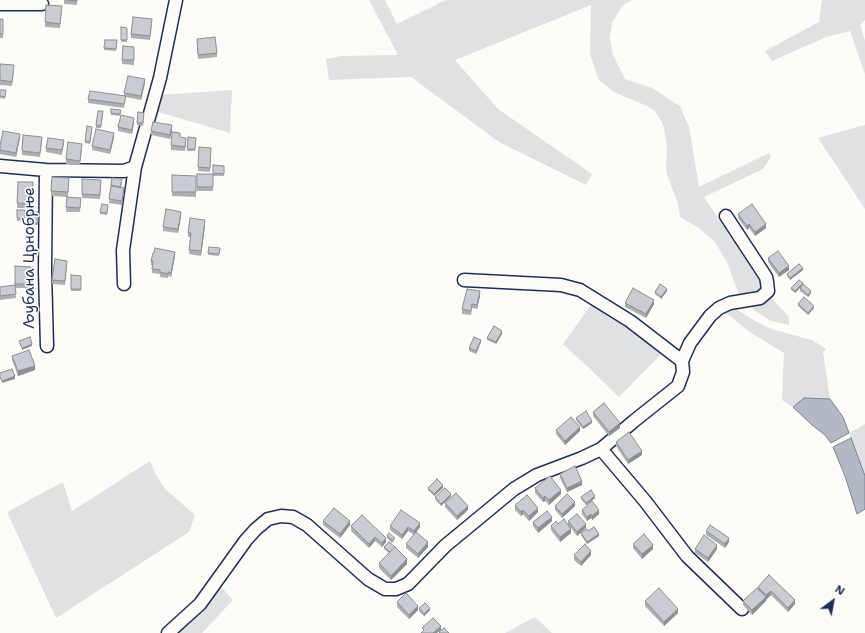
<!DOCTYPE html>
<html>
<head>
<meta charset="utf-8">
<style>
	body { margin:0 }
	#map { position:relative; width:865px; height:633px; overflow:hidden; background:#fdfcf7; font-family:"Shantell Sans",sans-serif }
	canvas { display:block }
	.north { position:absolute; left:813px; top:581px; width:40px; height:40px; -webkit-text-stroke:3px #fdfcf7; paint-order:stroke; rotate:32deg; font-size:11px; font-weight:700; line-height:16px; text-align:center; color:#1b2f5e }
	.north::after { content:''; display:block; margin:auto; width:14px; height:18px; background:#1b2f5e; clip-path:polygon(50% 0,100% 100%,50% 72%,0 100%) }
</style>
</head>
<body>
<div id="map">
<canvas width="865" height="633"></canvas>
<div class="north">N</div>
</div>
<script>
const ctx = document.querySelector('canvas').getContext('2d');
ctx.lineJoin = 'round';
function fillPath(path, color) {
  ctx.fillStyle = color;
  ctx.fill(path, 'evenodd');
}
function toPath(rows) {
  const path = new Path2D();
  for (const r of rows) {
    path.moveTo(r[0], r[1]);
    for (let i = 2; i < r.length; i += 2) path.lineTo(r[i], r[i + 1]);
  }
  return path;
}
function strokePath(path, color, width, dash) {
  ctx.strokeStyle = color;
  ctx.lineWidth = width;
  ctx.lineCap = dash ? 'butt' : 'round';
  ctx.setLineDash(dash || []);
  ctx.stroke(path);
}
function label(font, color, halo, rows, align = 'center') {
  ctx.font = font + ' "Shantell Sans",sans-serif';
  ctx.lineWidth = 3;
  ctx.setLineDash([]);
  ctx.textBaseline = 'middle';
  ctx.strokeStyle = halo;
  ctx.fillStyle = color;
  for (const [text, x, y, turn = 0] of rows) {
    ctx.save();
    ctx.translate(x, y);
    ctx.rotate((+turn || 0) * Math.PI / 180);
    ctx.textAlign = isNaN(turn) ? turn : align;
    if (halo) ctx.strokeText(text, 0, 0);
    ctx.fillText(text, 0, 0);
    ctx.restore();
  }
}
const green = toPath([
	[369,0,385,0,397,24,446,0,632,0,622,6,612,23,610,39,613,55,625,79,652,88,680,106,689,127,699,187,769,153,771,157,763,169,704,197,769,295,789,317,789,325,771,321,754,310,740,297,727,262,714,241,699,228,680,217,678,203,667,175,666,167,667,146,664,127,661,121,655,111,647,106,614,92,599,80,590,54,591,5,455,60,498,109,592,174,586,185,499,142,411,77,329,80,326,59,341,56,398,55],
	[822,0,865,0,865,20,860,25,865,41,865,74,850,31,826,37,772,61,765,51,819,22],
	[232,90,230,133,155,111,159,95],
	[865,125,865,209,818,138],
	[593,302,664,351,619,397,589,368,563,344],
	[733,307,755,321,771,329,812,340,826,349,823,352,830,399,804,398,793,407,782,400,784,353,748,331,724,311],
	[865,424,865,476,849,433],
	[150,461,155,473,165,489,195,515,189,532,56,618,7,512,63,482,72,511],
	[220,587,223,589,233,600,202,633,177,633,202,609],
	[535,617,552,633,505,633]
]);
const water = toPath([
	[804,398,830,399,843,417,849,433,831,443,825,435,812,425,793,407,804,398],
	[851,438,865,476,865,509,857,514,845,476,833,447,851,438]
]);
const street = toPath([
	[0,4,42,4],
	[0,166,46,170,124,171,135,167],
	[46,170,45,272,47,346],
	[124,284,123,250,135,167,160,78,176,0],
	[682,361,690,343,710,316,719,308,730,303,760,298,768,291,767,282,766,277,726,216],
	[601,449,645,501,687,556,742,609],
	[168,633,200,604,246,540,256,529,268,519,281,516,293,517,307,525,368,579,385,589,396,589,408,584,445,546,514,489,537,475,582,458,601,449,634,421,678,386,683,372,682,361,630,321,580,290,561,285,464,280]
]);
const wall = toPath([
	[64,0,77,0,77,5,64,4],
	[62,10,60,28,45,27,45,22],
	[0,19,3,19,3,38,0,38],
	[152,23,150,40,131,38,131,34],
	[121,27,127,28,127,42,121,42],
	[197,39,217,53,217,57,198,59],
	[105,40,117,40,116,51,104,50],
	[123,46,134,47,134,65,122,64],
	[0,64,14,69,12,86,0,85],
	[145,83,141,100,126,97,124,108,88,103,88,99,124,96,124,93],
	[0,90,6,90,5,99,0,98],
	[111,109,121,110,120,116,111,115],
	[103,114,101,128,96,128,96,125],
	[144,115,143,126,137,125,137,123],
	[134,122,132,134,118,131,118,127],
	[92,130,90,144,85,143,85,141],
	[172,130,170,139,151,135,151,131],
	[114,137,110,154,92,150,92,146],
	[180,137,186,142,185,151,171,150,171,145],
	[188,137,196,138,195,151,187,151],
	[20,138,16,157,0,154,0,146],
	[42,141,40,157,22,155,22,151],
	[64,144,62,155,46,152,46,148],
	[82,148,80,165,66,164,66,159],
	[211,152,210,172,198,171,198,167],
	[213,165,224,166,224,176,213,176],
	[197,174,213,174,213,191,197,191],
	[172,175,196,176,196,197,172,196],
	[52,177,69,182,68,197,51,196],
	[82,179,101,180,100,199,82,198],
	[18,182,33,182,32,208,17,208],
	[122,182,121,188,124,192,122,205,109,203,111,185],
	[67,197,81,198,80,212,66,212],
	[108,207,107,215,100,214,100,212],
	[17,210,25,210,25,220,17,221],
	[31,212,38,212,38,225,30,225],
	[738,214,766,228,755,236,749,228,747,230,738,218],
	[181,216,178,233,163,231,163,227],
	[205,225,201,256,189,254,191,237,188,237,188,233],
	[209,247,220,248,219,256,208,255],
	[175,256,171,277,168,276,168,278,160,277,160,274,152,273,152,265,151,265,151,261],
	[768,258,789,270,779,277,768,262],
	[67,265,65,285,52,284,52,280],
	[15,266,31,267,31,288,15,288,16,298,0,300,0,287,15,285],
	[803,270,790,280,787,276,787,274],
	[71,275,81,276,81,291,71,291],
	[799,280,795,293,791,290,791,288],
	[800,288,811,293,808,297,800,291],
	[667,291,661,299,655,294,655,292],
	[480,296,477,309,472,308,471,315,462,314,462,309],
	[625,303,654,304,646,318,625,307],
	[798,304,814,308,808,315,798,306],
	[502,334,496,344,487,340,487,338],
	[481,342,476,354,469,351,469,348],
	[12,356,35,370,18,376,12,360],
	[593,412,620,428,609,436,593,416],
	[576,418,592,423,583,429,576,420],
	[556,430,580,431,565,445,556,434],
	[616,442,642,455,628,464,616,446],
	[560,474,582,485,567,492,560,478],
	[428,488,443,488,434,496,428,490],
	[535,488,561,494,549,505,545,501,543,502,535,493],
	[451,496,441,506,435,499,435,497],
	[581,497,595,498,586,505,581,499],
	[445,503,468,510,457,520,445,507],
	[515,505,538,512,529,521,523,514,521,516,515,510],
	[555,506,575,506,562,518,555,510],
	[582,510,599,514,592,520,591,518,587,521,582,514],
	[362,515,386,542,382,547,375,541,369,548,351,531,351,526],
	[323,521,350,525,340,538,323,525],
	[552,521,538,533,533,526,533,522],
	[568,521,586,528,577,536,571,528,571,533,560,542,551,530,551,526,558,524,568,525],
	[390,526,420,527,415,533,428,547,418,558,406,548,406,544,414,535,408,531,402,539,390,530],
	[588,531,599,536,587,544,581,535,581,533],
	[706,531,729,542,725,548,706,535],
	[387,536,395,540,392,543,387,538],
	[633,544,653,549,642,559,633,548],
	[384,547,407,564,391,580,379,568,379,563,389,553,384,549],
	[695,549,717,549,708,562,695,553],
	[574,555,591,555,581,566,574,560],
	[769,575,795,604,788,612,771,595,766,599,766,601,752,615,743,605,743,601,758,589,758,587],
	[645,601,678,613,664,626,645,606],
	[397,602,418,610,409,619,397,607],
	[419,608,430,610,424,616,419,611]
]);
const shadedWall = toPath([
	[145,79,145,83,141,100,141,96],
	[134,118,134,122,132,134,132,130],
	[172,125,172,130,170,139,170,135],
	[114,133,114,137,110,154,110,150],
	[20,134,20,138,16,157,16,153],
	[181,212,181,216,178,233,178,229],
	[205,220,205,225,201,256,201,251],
	[749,224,749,228,747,230,747,226],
	[766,224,766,228,755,236,755,232],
	[175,252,175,256,171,277,171,273],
	[789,266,789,270,779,277,779,273],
	[803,268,803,270,790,280,790,278],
	[803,283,803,285,795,293,795,291],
	[667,289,667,291,661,299,661,297],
	[480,291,480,296,477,309,477,305],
	[811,291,811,293,808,297,808,295],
	[654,300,654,304,646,318,646,314],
	[814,306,814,308,808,315,808,313],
	[502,331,502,334,496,344,496,342],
	[481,340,481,342,476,354,476,351],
	[32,344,32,346,22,350,22,348],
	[35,366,35,370,18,376,18,371],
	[15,376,15,379,2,383,2,381],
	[592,421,592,423,583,429,583,427],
	[620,423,620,428,609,436,609,432],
	[580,427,580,431,565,445,565,441],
	[642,451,642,455,628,464,628,460],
	[582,481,582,485,567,492,567,488],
	[443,485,443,488,434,496,434,494],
	[561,490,561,494,549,505,549,500],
	[451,494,451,496,441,506,441,504],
	[545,496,545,501,543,502,543,498],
	[595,496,595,498,586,505,586,503],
	[575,502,575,506,562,518,562,514],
	[468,506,468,510,457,520,457,516],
	[538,508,538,512,529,521,529,516],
	[523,510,523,514,521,516,521,512],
	[599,510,599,514,592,520,592,516],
	[591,514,591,518,587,521,587,517],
	[552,517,552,521,538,533,538,528],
	[350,521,350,525,340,538,340,534],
	[420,523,420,527,414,535,414,531],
	[586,524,586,528,577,536,577,532],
	[408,527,408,531,402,539,402,535],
	[571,529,571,533,560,542,560,537],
	[599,534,599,536,587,544,587,542],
	[375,537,375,541,369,548,369,544],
	[386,538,386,542,382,547,382,543],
	[729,538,729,542,725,548,725,544],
	[428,542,428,547,418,558,418,554],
	[653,545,653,549,642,559,642,554],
	[717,545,717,549,708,562,708,558],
	[591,551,591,555,581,566,581,562],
	[407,559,407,564,391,580,391,576],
	[771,591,771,595,766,600,766,595],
	[766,597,766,601,752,615,752,610],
	[795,600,795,604,788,612,788,608],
	[418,606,418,610,409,619,409,615],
	[430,608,430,610,424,616,424,614],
	[678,609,678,613,664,626,664,622],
	[441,626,441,630,437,633,433,633]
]);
const building = toPath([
	[66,0,77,0,77,1,66,0],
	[46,5,62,6,60,24,45,22,46,5],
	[133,17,152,19,150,36,131,34,133,17],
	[0,19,3,19,3,34,0,34,0,19],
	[121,27,127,28,127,40,121,40,121,27],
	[215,37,217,53,198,55,197,39,215,37],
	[105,40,117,40,116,49,104,48,105,40],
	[123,46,134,47,134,60,122,60,123,46],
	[0,64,14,65,12,82,0,80,0,64],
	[128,76,145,79,141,96,124,93,128,76],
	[0,90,6,90,5,97,0,96,0,90],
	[90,91,126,96,124,104,88,99,90,91],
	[111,109,121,110,120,114,111,113,111,109],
	[98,111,103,111,101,126,96,125,98,111],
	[138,112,144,113,143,123,137,123,138,112],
	[121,115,134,118,132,130,118,127,121,115],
	[153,122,172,125,170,135,151,131,153,122],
	[87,126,92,127,90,142,85,141,87,126],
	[96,129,114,133,110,150,92,146,96,129],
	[3,131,20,134,16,153,0,150,0,146,3,131],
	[172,132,180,133,180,137,186,138,185,147,171,145,172,132],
	[23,135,42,137,40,153,22,151,23,135],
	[188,137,196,138,195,149,187,149,188,137],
	[48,138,64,140,62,150,46,148,48,138],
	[68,142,82,144,80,161,66,159,68,142],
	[199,147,211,148,210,168,198,167,199,147],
	[213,165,224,166,224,174,213,173,213,165],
	[197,174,213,174,213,187,197,187,197,174],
	[172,175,196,176,196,192,172,192,172,175],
	[52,177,69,178,68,192,51,191,52,177],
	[112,178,122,179,120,187,111,185,112,178],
	[82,179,101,180,100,195,82,194,82,179],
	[18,182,33,182,32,204,17,203,18,182],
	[111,186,124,188,122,201,109,199,111,186],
	[67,197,81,198,80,208,66,207,67,197],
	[102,204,108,205,107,213,100,212,102,204],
	[752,204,766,224,755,232,749,224,747,226,738,214,752,204],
	[166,209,181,212,178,229,163,227,166,209],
	[17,210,25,210,25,218,17,218,17,210],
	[31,212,38,212,38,223,30,223,31,212],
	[190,218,205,220,201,251,189,250,191,233,188,233,190,218],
	[209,247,220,248,219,254,208,253,209,247],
	[155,248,175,252,171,273,168,272,168,274,160,272,160,270,152,269,153,261,151,261,153,253,154,253,155,248],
	[778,251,789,266,779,273,768,258,778,251],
	[55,259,67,261,65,281,52,280,55,259],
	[799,264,803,268,790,278,787,274,799,264],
	[15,266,31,267,31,284,15,284,15,266],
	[71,275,81,276,81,289,71,289,71,275],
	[799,280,803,283,795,291,791,288,799,280],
	[660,284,667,289,661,297,655,292,660,284],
	[803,284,811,291,808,295,800,288,803,284],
	[15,285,16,294,0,296,0,287,15,285],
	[633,288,654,300,646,314,625,303,633,288],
	[467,289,480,291,477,305,472,304,471,311,462,309,467,289],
	[804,297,814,306,808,313,798,304,804,297],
	[494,326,502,331,496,342,487,338,494,326],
	[30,337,32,344,22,348,19,341,30,337],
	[474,337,481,340,476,351,469,348,474,337],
	[29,350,35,366,18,371,12,356,29,350],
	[12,369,15,376,2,381,0,377,0,373,12,369],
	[604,403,620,423,609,432,593,412,604,403],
	[586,411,592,421,583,427,576,418,586,411],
	[571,417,580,427,565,441,556,430,571,417],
	[629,432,642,451,628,460,616,442,629,432],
	[575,466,582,481,567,488,560,474,575,466],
	[550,476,561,490,549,500,545,496,543,498,535,488,550,476],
	[437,479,443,485,434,494,428,488,437,479],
	[445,488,451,494,441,504,435,497,445,488],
	[591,490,595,496,586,503,581,497,591,490],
	[456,493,468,506,457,516,445,503,456,493],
	[567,494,575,502,562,514,555,506,567,494],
	[527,495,538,508,529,516,523,510,521,512,515,505,527,495],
	[592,501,599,510,592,516,591,514,587,517,582,510,592,501],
	[334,508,350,521,340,534,323,521,334,508],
	[401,510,420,523,414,531,408,527,402,535,390,526,401,510],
	[547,511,552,517,538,528,533,522,547,511],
	[577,514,586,524,577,532,568,521,577,514],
	[362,515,386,538,382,543,375,537,369,544,351,526,362,515],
	[564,519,571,529,560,537,551,526,556,521,558,524,564,519],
	[710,525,729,538,725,544,706,531,710,525],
	[594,527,599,534,587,542,581,533,587,529,588,531,594,527],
	[416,532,428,542,418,554,406,544,416,532],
	[389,533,395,538,392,540,387,536,389,533],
	[644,534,653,545,642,554,633,544,644,534],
	[704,535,717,545,708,558,695,549,704,535],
	[389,542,395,547,390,552,384,547,389,542],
	[585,544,591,551,581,562,574,555,585,544],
	[395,547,407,559,391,576,379,563,395,547],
	[769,575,795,600,788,608,771,591,766,595,758,587,769,575],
	[659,588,678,609,664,622,645,601,659,588],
	[757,588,766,597,752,610,743,601,757,588],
	[406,593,418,606,409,615,397,602,406,593],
	[425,603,430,608,424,614,419,608,425,603],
	[433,618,441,626,433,633,421,633,424,630,422,628,433,618],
	[444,628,449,633,440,633,439,632,444,628]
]);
const streetNames = [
	["Љубана Црнобрње",30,258,-90]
];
fillPath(green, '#e0e1e3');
fillPath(water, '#b3b8c5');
strokePath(water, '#76819c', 1);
strokePath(street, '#1b2f5e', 15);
strokePath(street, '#fdfcf7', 12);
fillPath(wall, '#adafb5');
fillPath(shadedWall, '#8d8f94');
fillPath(building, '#c9ccd3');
strokePath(building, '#8d8f94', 1);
label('15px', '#1b2f5e', '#fdfcf7', streetNames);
</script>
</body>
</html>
